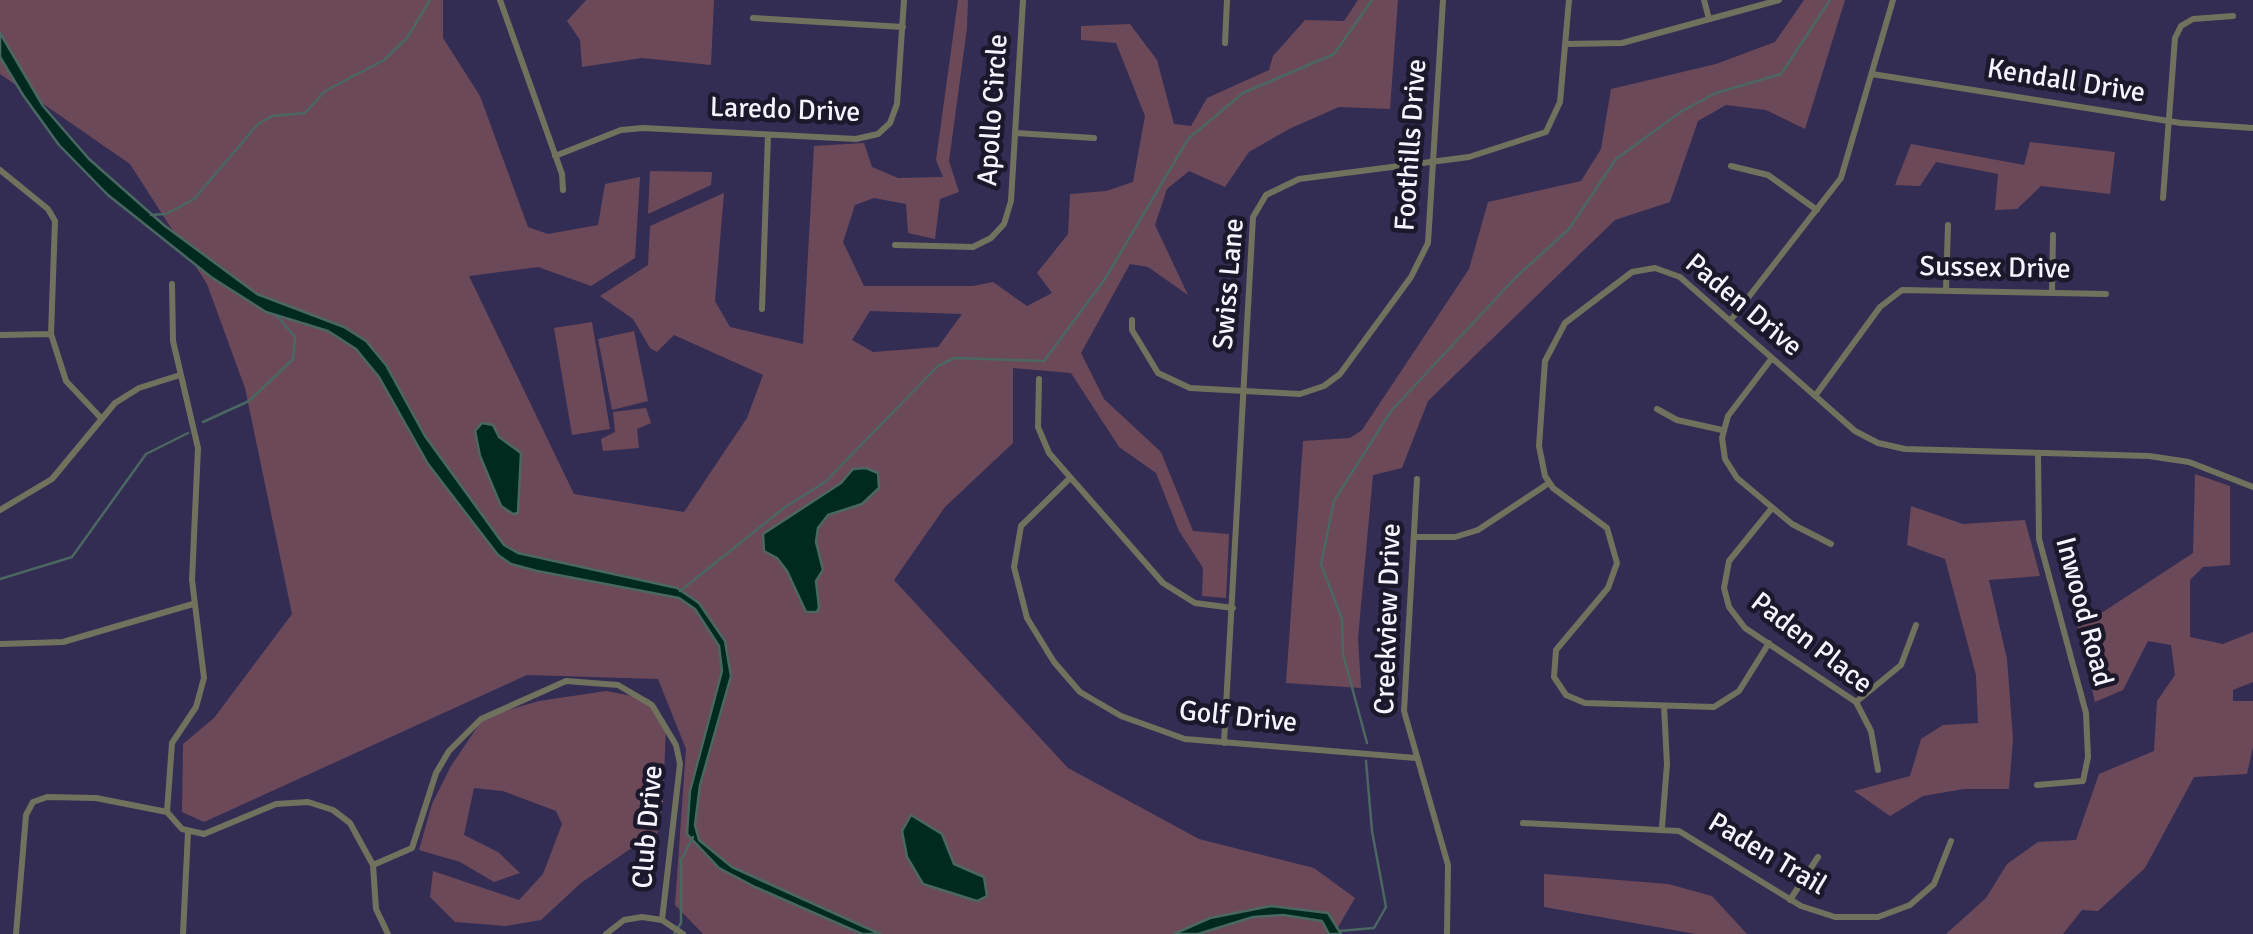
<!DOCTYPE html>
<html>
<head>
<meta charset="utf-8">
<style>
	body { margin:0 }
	canvas { display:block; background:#332c53 }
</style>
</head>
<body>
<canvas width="2253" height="934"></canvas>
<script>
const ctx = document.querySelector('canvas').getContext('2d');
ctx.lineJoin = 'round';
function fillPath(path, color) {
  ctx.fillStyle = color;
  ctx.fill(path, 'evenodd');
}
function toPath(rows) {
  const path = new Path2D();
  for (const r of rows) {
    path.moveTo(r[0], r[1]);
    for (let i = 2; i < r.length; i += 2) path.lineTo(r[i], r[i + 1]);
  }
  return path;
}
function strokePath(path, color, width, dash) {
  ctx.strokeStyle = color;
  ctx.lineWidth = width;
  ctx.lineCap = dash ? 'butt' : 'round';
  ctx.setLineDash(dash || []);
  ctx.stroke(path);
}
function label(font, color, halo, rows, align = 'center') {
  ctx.font = font + ' Signika,sans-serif';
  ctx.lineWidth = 9;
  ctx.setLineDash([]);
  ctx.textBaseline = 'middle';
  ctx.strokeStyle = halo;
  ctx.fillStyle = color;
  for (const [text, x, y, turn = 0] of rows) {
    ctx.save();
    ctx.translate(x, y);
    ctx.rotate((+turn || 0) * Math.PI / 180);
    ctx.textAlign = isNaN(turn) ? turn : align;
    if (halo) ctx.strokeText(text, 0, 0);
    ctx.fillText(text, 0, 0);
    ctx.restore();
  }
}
const green = toPath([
	[0,0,443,0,443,38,480,96,528,227,548,234,598,225,605,184,640,177,635,258,591,286,538,267,469,276,574,494,684,512,747,418,763,375,674,335,657,352,650,348,633,319,600,296,648,265,650,226,724,193,715,301,730,327,803,344,814,146,864,143,872,167,898,178,943,177,936,160,958,0,968,0,967,28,949,161,959,192,940,199,935,239,908,233,906,204,874,198,855,205,843,242,864,286,973,286,993,282,1027,306,1052,293,1037,273,1068,234,1070,194,1106,191,1133,182,1145,116,1116,43,1081,40,1081,26,1130,24,1157,60,1174,124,1191,126,1207,98,1269,70,1273,56,1305,20,1344,21,1358,0,1398,0,1390,109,1339,107,1289,129,1249,152,1225,187,1189,171,1167,189,1155,225,1188,295,1148,267,1130,264,1081,353,1104,399,1161,452,1193,531,1229,534,1226,598,1202,596,1203,568,1179,531,1156,473,1119,447,1071,373,1013,368,1013,443,945,507,894,580,1068,768,1199,839,1314,868,1355,898,1334,934,703,934,675,905,686,749,658,679,527,675,204,822,182,812,183,744,214,718,292,614,245,388,207,284,130,164,0,74],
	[870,311,962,314,938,347,873,352,852,340],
	[586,0,714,0,711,65,642,58,582,67,580,40,567,21],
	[1804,0,1845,0,1805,129,1766,110,1726,105,1698,121,1670,202,1615,220,1428,401,1402,468,1373,475,1358,638,1361,688,1286,683,1303,441,1350,438,1362,430,1469,269,1488,202,1581,181,1601,149,1611,89,1716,64,1775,42],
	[2030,142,2115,152,2110,194,2041,186,2017,209,1995,210,1998,174,1936,162,1920,186,1895,185,1911,144,2024,165],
	[650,171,712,172,711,185,648,214],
	[592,322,610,429,572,435,554,328],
	[634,331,648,401,612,410,598,339],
	[646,408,651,423,637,429,639,448,603,451,601,439,615,432,613,412],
	[2195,474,2230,486,2230,565,2203,567,2190,580,2190,637,2223,644,2253,632,2253,682,2233,690,2233,701,2253,701,2253,747,2247,774,2194,777,2145,868,2098,911,2082,910,2063,934,1946,934,1986,898,2007,864,2038,842,2076,840,2099,774,2154,751,2157,701,2175,675,2171,645,2148,641,2123,690,2095,702,2075,615,2103,612,2193,553],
	[1911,506,1963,524,2025,520,2040,576,1989,580,2007,659,2013,739,2009,789,1964,789,1923,796,1890,816,1854,791,1910,776,1921,739,1943,725,1978,723,1976,675,1945,559,1907,545],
	[606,691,649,699,666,725,663,802,654,850,630,849,581,883,541,920,506,926,455,922,430,897,433,871,519,900,543,874,562,824,556,811,503,791,474,788,464,835,498,852,520,873,494,882,460,862,419,850,432,804,451,766,484,717,539,701],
	[1544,874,1668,884,1712,896,1747,934,1696,934,1544,907]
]);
const water = toPath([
	[0,33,43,106,89,159,165,226,257,294,344,327,366,341,386,365,425,436,504,545,518,553,677,588,699,603,725,641,731,676,700,785,695,825,699,840,732,867,880,934,862,934,755,887,719,868,687,834,690,791,722,671,719,646,695,609,679,598,537,571,511,564,498,555,428,464,379,377,356,349,328,331,266,312,211,277,108,195,59,145,23,95,0,57,0,33],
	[482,423,493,425,499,437,521,453,518,513,513,514,501,506,480,456,475,431,482,423],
	[866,468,878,473,879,488,862,504,828,515,818,528,816,542,823,570,816,581,819,607,817,612,806,612,787,571,777,558,764,551,763,534,841,483,853,469,866,468],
	[911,815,942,834,954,864,984,877,987,896,977,901,923,884,907,857,902,831,911,815],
	[1271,906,1328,913,1341,934,1329,934,1322,921,1283,915,1253,917,1198,934,1174,934,1210,918,1271,906]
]);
const stream = toPath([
	[151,215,166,214,194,199,258,124,272,116,305,113,325,91,384,60,407,38,430,0],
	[203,422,249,401,293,359,295,337,276,315],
	[0,579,72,557,146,454,188,433],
	[680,591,784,508,825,482,938,366,955,358,1044,361,1105,279,1188,139,1243,93,1334,54,1372,0],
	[1367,743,1343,654,1342,619,1321,564,1334,501,1391,411,1516,277,1569,229,1616,159,1682,111,1716,93,1781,74,1830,0],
	[1339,931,1374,928,1386,907,1372,831,1366,761],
	[674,934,681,923,681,860,693,837]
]);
const street = toPath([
	[500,0,562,174,563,190],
	[1704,0,1709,19],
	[753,18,903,27],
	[1225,43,1227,0],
	[1565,44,1622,43,1779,0],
	[1872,74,2181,123,2253,128],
	[1016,133,1094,138],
	[555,156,621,130,643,128,856,139,878,134,890,123,897,104,904,0],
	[1731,166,1768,175,1817,210],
	[0,170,48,209,55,221,51,334,66,381,100,417],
	[2163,198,2175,38,2181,26,2193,19,2233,16],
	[895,245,973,247,991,238,1004,224,1011,201,1023,0],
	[172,284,173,341,198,448,192,580,204,678,196,707,172,743,167,812,182,829,204,834,276,804,308,802,333,810,350,823,373,865,376,909,388,934],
	[1946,289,1948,225],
	[2052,292,2053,235],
	[762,309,768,135],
	[1132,320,1132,330,1158,373,1190,388,1300,394,1324,386,1340,374,1411,277,1428,243,1443,0],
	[1730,321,1841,178,1893,0],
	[0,335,51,334],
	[1772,358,1728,416,1722,438,1725,459,1737,478,1792,524,1831,544],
	[1039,379,1038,427,1049,453,1163,583,1195,603,1233,608],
	[1815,396,1880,307,1902,290,2106,294],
	[1657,409,1677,420,1722,430],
	[1070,478,1021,526,1014,567,1027,618,1054,662,1080,692,1121,716,1185,739,1416,758],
	[1417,479,1404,711,1448,865,1447,934],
	[1772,508,1729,561,1724,588,1729,607,1745,628,1856,702,1871,731,1878,770],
	[0,510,52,479,115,403,139,388,180,375],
	[1414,537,1455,537,1478,530,1549,483],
	[1769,643,1739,691,1714,707,1585,703,1566,695,1554,677,1556,650,1608,588,1617,563,1607,528,1553,488,1545,476,1539,446,1545,361,1565,323,1632,272,1655,268,1680,277,1855,431,1878,443,1905,449,2149,456,2189,462,2253,487],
	[0,644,63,642,193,604],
	[1856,702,1901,665,1916,625],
	[1224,743,1253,217,1266,195,1299,179,1469,157,1546,132,1560,102,1569,0],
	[2037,785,2083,781,2088,757,2086,713,2039,539,2038,453],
	[1523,823,1679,831,1801,906,1835,917,1878,917,1910,905,1934,884,1951,841],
	[1662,827,1667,764,1664,706],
	[373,865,412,848,436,773,449,751,481,719,566,681,618,685,652,705,676,745,680,764,662,920],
	[1790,900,1818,857],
	[16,934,26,815,33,802,47,797,96,798,167,812],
	[183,934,188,832],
	[606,934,624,920,642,917,662,920,683,934]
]);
const streetNames = [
	["Kendall Drive",2066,82,9],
	["Apollo Circle",994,110,-86],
	["Laredo Drive",785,111,2],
	["Foothills Drive",1412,145,-86],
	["Sussex Drive",1995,269,1],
	["Swiss Lane",1230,284,-85],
	["Paden Drive",1743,306,40],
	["Inwood Road",2083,612,75],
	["Creekview Drive",1389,619,-88],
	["Paden Place",1811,644,38],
	["Golf Drive",1238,718,6],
	["Club Drive",649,827,-85],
	["Paden Trail",1767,855,31]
];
fillPath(green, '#6c4959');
fillPath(water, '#002a1f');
strokePath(water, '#4a6762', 2.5);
strokePath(stream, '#4a6762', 2.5);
strokePath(street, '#70725d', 6);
label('28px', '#f5f4fe', '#1a182a', streetNames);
</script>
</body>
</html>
